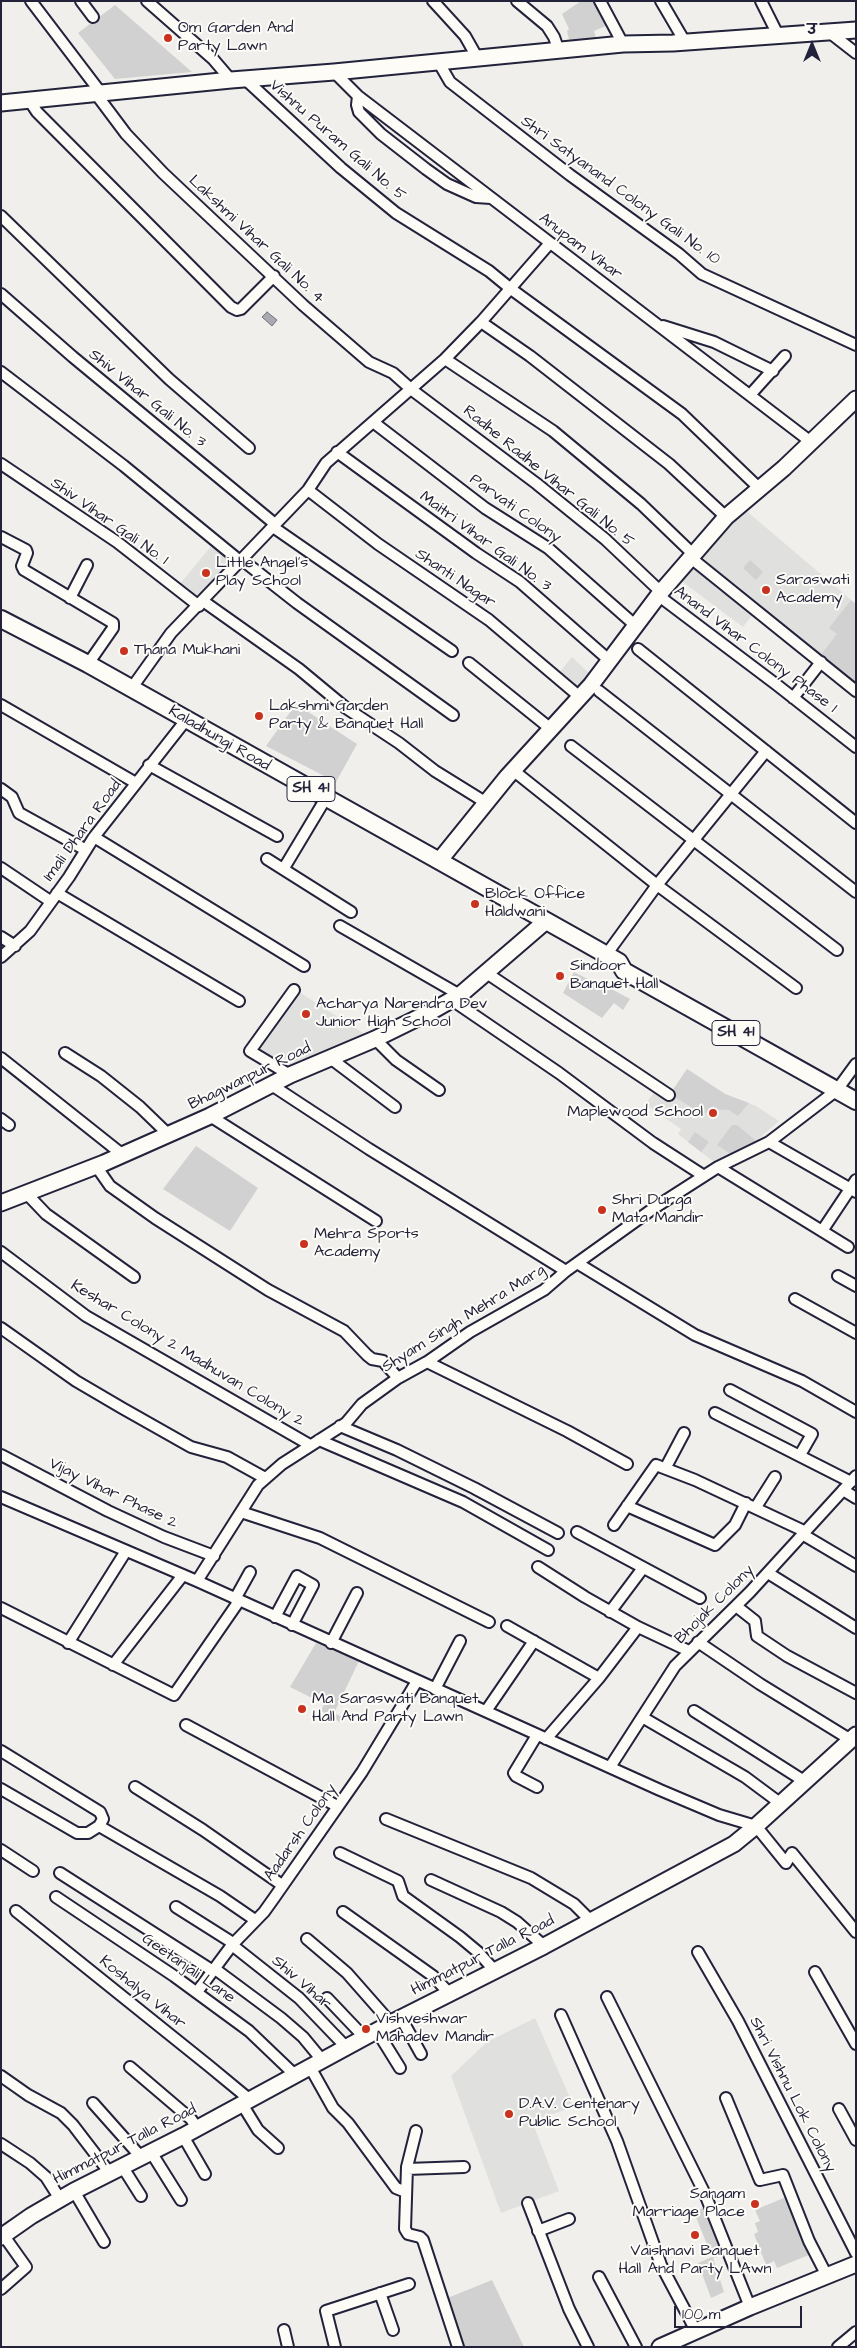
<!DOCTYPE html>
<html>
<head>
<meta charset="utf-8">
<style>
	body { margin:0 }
	#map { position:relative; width:857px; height:2348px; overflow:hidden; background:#f0efec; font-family:"Architects Daughter","Playpen Sans Deva",sans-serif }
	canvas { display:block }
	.frame { position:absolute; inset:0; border:2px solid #22223b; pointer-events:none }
	.north { position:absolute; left:787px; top:20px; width:50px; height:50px; -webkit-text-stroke:4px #fdfcf7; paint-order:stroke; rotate:0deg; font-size:14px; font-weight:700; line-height:20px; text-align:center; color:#22223b }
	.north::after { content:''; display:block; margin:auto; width:18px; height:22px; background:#22223b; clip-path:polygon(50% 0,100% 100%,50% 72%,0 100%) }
	.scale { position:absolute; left:674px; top:2306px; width:128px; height:22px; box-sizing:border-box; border:2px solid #22223b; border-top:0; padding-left:6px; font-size:15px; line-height:18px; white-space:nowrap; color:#22223b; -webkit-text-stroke:4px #fdfcf7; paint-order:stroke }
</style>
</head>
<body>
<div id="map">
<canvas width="857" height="2348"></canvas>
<div class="frame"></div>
<div class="north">उ</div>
<div class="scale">100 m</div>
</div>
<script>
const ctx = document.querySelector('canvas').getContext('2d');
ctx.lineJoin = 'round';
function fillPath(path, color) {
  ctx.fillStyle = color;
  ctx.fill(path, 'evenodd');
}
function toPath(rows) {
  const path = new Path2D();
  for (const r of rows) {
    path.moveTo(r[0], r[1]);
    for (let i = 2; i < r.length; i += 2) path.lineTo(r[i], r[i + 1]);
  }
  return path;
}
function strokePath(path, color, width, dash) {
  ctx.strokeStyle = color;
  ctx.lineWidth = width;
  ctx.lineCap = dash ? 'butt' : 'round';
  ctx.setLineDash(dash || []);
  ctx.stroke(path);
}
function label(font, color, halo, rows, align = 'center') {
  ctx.font = font + ' "Architects Daughter",sans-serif';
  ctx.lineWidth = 4;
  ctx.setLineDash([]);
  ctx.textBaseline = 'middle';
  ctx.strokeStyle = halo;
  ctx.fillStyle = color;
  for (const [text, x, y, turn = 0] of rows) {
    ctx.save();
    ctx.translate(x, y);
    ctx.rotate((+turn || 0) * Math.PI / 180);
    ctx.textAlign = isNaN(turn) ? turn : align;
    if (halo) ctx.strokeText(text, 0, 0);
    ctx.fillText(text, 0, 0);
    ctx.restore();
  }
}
const built = toPath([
	[743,508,856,604,856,687,758,608,743,627,680,580],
	[213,544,234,561,198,600,179,585],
	[572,657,593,677,579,692,559,673],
	[296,990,369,1037,288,1071,254,1050],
	[687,1069,725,1094,756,1106,779,1121,756,1141,738,1152,714,1162,678,1134,681,1129,645,1104,656,1090,668,1097],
	[535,2018,574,2107,532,2121,559,2191,501,2213,451,2076,487,2042]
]);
const green = toPath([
	[581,1,596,1,608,25,594,31,597,42,570,44,567,31,569,29,562,14],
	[115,5,192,72,115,79,78,33],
	[750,560,763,572,756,580,743,568],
	[851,600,856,604,856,687,819,657,837,634,829,628],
	[296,704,357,744,336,782,266,746],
	[574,972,597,984,604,985,630,999,623,1010,614,1003,602,1018,563,993],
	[687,1069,725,1094,749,1103,738,1116,729,1110,709,1109,704,1115,670,1094],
	[732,1125,737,1125,756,1141,732,1155,717,1145],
	[695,1132,709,1142,701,1152,688,1142],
	[196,1146,258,1188,230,1231,163,1189],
	[316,1643,359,1661,334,1713,342,1717,340,1722,321,1711,324,1704,290,1687],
	[786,2197,811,2254,777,2268,774,2261,766,2265,754,2234,758,2232,755,2223,760,2221,755,2210],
	[705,2207,724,2254,713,2258,724,2292,711,2298,698,2263,712,2257,694,2212],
	[492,2280,524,2347,460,2347,445,2299]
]);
const water = toPath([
	[267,312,277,320,272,326,262,317,267,312]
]);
const street = toPath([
	[31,1,101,93],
	[81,1,93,17],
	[147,1,213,59,231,80],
	[433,1,465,36,478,59],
	[517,1,547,26,554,37,559,51],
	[600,1,623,44],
	[661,1,685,42],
	[761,1,778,35],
	[829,32,856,53],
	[439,63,450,82,570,175,679,254,702,274,856,345],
	[334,72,358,96,811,442],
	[245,79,341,168,396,213,489,271,511,289,682,414,759,488],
	[96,94,126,134,163,173,303,305,369,362,393,373,412,390,537,484,605,539,661,592],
	[358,96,357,105,359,112,381,134,426,169,447,184,476,197,491,198],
	[29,100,37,112,231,307,237,310,241,309,274,276],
	[1,216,169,379,249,448],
	[1,294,73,357,275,524],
	[481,322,530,356,669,464,726,517],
	[663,326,714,342,773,371],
	[445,359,553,431,641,504,694,555],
	[1,372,124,466,240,561],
	[750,395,785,356],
	[373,422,485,508,548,548,636,626],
	[337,452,476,553,520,582,610,661],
	[1,464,117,542,199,606],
	[308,490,378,544,489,620,580,697],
	[273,527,452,651],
	[1,537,26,550,27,553,22,566,24,570,113,623,113,628,88,664],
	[691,558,856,691],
	[241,559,297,603,453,715],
	[659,596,777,685,856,747],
	[70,598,87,565],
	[203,601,299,669,346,708,399,743,435,771,485,802],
	[638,649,856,823],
	[469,663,551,729],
	[131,689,171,633,308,490,326,463,445,359,481,322,550,243],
	[599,691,856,892],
	[793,698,821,662],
	[1,705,136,783],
	[571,746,837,950],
	[149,765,277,836],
	[519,775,657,885,796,988],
	[1,789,12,797,19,813,86,850],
	[94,837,304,966],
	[267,859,351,912],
	[1,868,50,901],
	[284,868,326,798],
	[57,893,239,1001],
	[340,926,460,995],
	[1,937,15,946],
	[606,955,657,885,766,751],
	[1,957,30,931,69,877,94,837,186,720],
	[485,972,669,1095],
	[452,1000,559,1073,653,1143,704,1176],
	[375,1039,396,1060,439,1090],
	[65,1053,101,1076,140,1107,169,1135],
	[1,1058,123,1155],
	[330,1058,395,1107],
	[290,1075,250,1051,294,990],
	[270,1084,369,1149,566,1271],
	[210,1116,376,1221],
	[1,1119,9,1125],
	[769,1142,856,1192],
	[96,1166,110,1186,155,1218,268,1290,344,1331,367,1355,372,1359,383,1361,398,1378],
	[718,1167,848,1247],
	[26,1193,46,1214,134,1277],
	[822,1231,856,1180],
	[1,1252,86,1316,310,1445],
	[577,1263,695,1335,802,1381,856,1412],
	[838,1276,856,1286],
	[795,1299,856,1333],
	[1,1328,76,1381,122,1408,191,1447,227,1457,265,1478],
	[427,1362,567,1431,627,1464],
	[730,1390,812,1434,800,1455],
	[715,1413,851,1482],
	[340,1426,397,1450,474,1488,558,1533],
	[319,1440,463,1502,548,1550],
	[1,1455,108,1511,164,1537,214,1556],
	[666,1467,684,1433],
	[843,1490,856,1498],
	[1,1497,197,1581,660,1790,719,1815,756,1826,786,1863,792,1853,856,1932],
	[627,1506,715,1545,735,1525,746,1503],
	[756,1507,775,1477],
	[241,1512,320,1538,489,1622],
	[614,1525,656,1465,695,1480,804,1531],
	[577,1532,700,1598],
	[802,1534,856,1566],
	[538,1567,585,1597,638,1627,689,1651],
	[768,1573,856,1628],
	[197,1581,258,1485,282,1464,346,1423,362,1404,398,1378,427,1362,470,1332,544,1290,566,1271,654,1208,718,1167,769,1142,837,1090,856,1064],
	[235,1599,250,1572],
	[736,1606,755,1621,757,1636,787,1656,856,1693],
	[1,1608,174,1695,239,1601],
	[610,1612,643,1568],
	[275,1617,297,1576,313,1585,292,1625],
	[507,1626,599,1678],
	[698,1642,760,1684,851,1740],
	[68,1643,126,1551],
	[331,1643,357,1593],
	[113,1665,183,1575],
	[435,1689,460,1641],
	[486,1711,534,1641],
	[694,1711,804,1781],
	[642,1717,745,1777,780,1803],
	[186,1725,337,1806],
	[546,1739,599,1678,638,1627],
	[1,1751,100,1812,103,1819,99,1826],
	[610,1767,675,1666,750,1592,856,1476],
	[135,1787,203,1830,282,1885],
	[537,1787,516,1776,514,1773,537,1735],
	[1,1789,77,1833,88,1833,99,1826,220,1896,255,1920],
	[386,1819,531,1878,574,1904,590,1920],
	[1,1850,33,1871],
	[340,1853,398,1881,403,1896,460,1937,478,1952,495,1971],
	[60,1873,213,1971],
	[431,1880,501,1912,517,1922,544,1946],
	[56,1897,174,1976,249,2031,295,2075],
	[176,1907,233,1943],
	[16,1911,209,2066,249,2099],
	[343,1912,433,1976,450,1994],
	[307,1939,347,1973,391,2023],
	[232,1945,299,1998,347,2048],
	[698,1952,738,2021,856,2253],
	[215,1969,281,2018,303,2037,322,2060],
	[815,1972,856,2044],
	[197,1992,232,1945,264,1912,274,1898,362,1772,417,1681],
	[607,1997,705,2194,750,2307],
	[327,1998,365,2038],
	[561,2015,617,2141,661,2265,696,2331],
	[401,2018,421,2054],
	[377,2031,400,2068],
	[130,2067,191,2119,197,2128],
	[310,2067,333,2108,348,2123,396,2188,406,2192],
	[1,2076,28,2095,61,2113,73,2125,109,2172],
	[726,2098,760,2180,783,2175,809,2241,827,2276],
	[93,2103,141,2157],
	[242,2104,258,2130,278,2148],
	[839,2109,856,2140],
	[416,2131,407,2167,405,2229,408,2234,420,2237,423,2240,458,2347],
	[183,2136,205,2174],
	[1,2144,30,2163,46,2177,60,2199],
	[151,2152,181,2200],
	[122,2166,141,2196],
	[407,2169,464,2167],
	[74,2191,104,2242],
	[528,2203,569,2309,588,2347],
	[538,2231,569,2219],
	[599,2277,636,2347],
	[1,2289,26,2267,4,2236],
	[380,2293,393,2330],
	[284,2330,288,2347],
	[335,2347,326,2311,409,2284],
	[838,2347,856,2332]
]);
const secondary = toPath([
	[1,103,231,80,334,72,623,44,673,43,856,30],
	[439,861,507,777,591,685,661,592,726,517,784,468,856,399],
	[1,1203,104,1163,210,1116,290,1075,375,1039,432,1011,460,995,546,921],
	[1,2237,31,2216,74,2191,183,2136,391,2023,544,1946,734,1844,756,1826,856,1735],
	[660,2347,750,2307,856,2264]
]);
const primary = toPath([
	[1,619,88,664,582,941,619,962,624,971,856,1101]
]);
const markers = [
	[168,38,5,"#c8321e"],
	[206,573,5,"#c8321e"],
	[766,590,5,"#c8321e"],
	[124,651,5,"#c8321e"],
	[259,716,5,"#c8321e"],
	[475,904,5,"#c8321e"],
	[560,976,5,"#c8321e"],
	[306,1014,5,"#c8321e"],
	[713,1113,5,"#c8321e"],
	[602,1210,5,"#c8321e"],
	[304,1244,5,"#c8321e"],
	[302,1709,5,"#c8321e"],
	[366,2029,5,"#c8321e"],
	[509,2114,5,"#c8321e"],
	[755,2204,5,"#c8321e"],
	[695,2235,5,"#c8321e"]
];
const shields = [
	[311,789,48],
	[736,1033,48]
];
const shieldNames = [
	["SH 41",311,789],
	["SH 41",736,1033]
];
const poiNames = [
	["Om Garden And",178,29],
	["Party Lawn",178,47],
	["Little Angel's",216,564],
	["Play School",216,582],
	["Saraswati",776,581],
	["Academy",776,599],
	["Thana Mukhani",134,651],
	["Lakshmi Garden",269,707],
	["Party & Banquet Hall",269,725],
	["Block Office",485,895],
	["Haldwani",485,913],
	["Sindoor",570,967],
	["Banquet Hall",570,985],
	["Acharya Narendra Dev",316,1005],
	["Junior High School",316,1023],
	["Maplewood School",703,1113,"right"],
	["Shri Durga",612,1201],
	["Mata Mandir",612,1219],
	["Mehra Sports",314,1235],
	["Academy",314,1253],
	["Ma Saraswati Banquet",312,1700],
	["Hall And Party Lawn",312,1718],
	["Vishveshwar",376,2020],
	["Mahadev Mandir",376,2038],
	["D.A.V. Centenary",519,2105],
	["Public School",519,2123],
	["Sangam",745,2195,"right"],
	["Marriage Place",745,2213,"right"],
	["Vaishnavi Banquet",695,2252,"center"],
	["Hall And Party LAwn",695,2270,"center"]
];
const streetNames = [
	["Vishnu Puram Gali No. 5",337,141,41],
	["Shri Satyanand Colony Gali No. 10",620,191,36],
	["Lakshmi Vihar Gali No. 4",256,240,43],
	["Anupam Vihar",580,247,37],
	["Shiv Vihar Gali No. 3",147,399,39],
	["Radhe Radhe Vihar Gali No. 5",548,477,39],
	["Parvati Colony",515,509,35],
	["Shiv Vihar Gali No. 1",109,522,35],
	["Maitri Vihar Gali No. 3",485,542,36],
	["Shanti Nagar",455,579,34],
	["Anand Vihar Colony Phase 1",755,650,37],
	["Kaladhungi Road",219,739,30],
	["Imali Dhara Road",83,831,-54],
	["Bhagwanpur Road",250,1077,-26],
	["Shyam Singh Mehra Marg",464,1319,-32],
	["Keshar Colony 2 Madhuvan Colony 2",187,1354,31],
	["Vijay Vihar Phase 2",113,1494,26],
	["Bhojak Colony",715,1605,-45],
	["Aadarsh Colony",301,1833,-55],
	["Himmatpur Talla Road",483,1956,-27],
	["Geetanjali Lane",188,1969,35],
	["Shiv Vihar",301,1983,41],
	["Koshalya Vihar",142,1993,39],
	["Shri Vishnu Lok Colony",792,2095,63],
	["Himmatpur Talla Road",125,2145,-27]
];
fillPath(built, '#e0e0df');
fillPath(green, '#d2d1d1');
fillPath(water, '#a9a9b0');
strokePath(water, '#737381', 1);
strokePath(street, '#22223b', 14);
strokePath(secondary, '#22223b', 19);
strokePath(primary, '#22223b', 20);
strokePath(street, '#fdfcf7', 10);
strokePath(secondary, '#fdfcf7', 15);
strokePath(primary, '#fdfcf7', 16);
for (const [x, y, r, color] of markers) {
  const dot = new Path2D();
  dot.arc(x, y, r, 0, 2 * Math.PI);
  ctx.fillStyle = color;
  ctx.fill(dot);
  strokePath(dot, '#fdfcf7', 2);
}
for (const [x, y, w] of shields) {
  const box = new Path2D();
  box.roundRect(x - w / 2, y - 12.5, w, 25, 4);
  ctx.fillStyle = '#fdfcf7';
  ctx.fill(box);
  strokePath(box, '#22223b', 1);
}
label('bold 15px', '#22223b', null, shieldNames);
label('16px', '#22223b', '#fdfcf7', poiNames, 'left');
label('16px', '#22223b', '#fdfcf7', streetNames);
</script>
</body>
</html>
